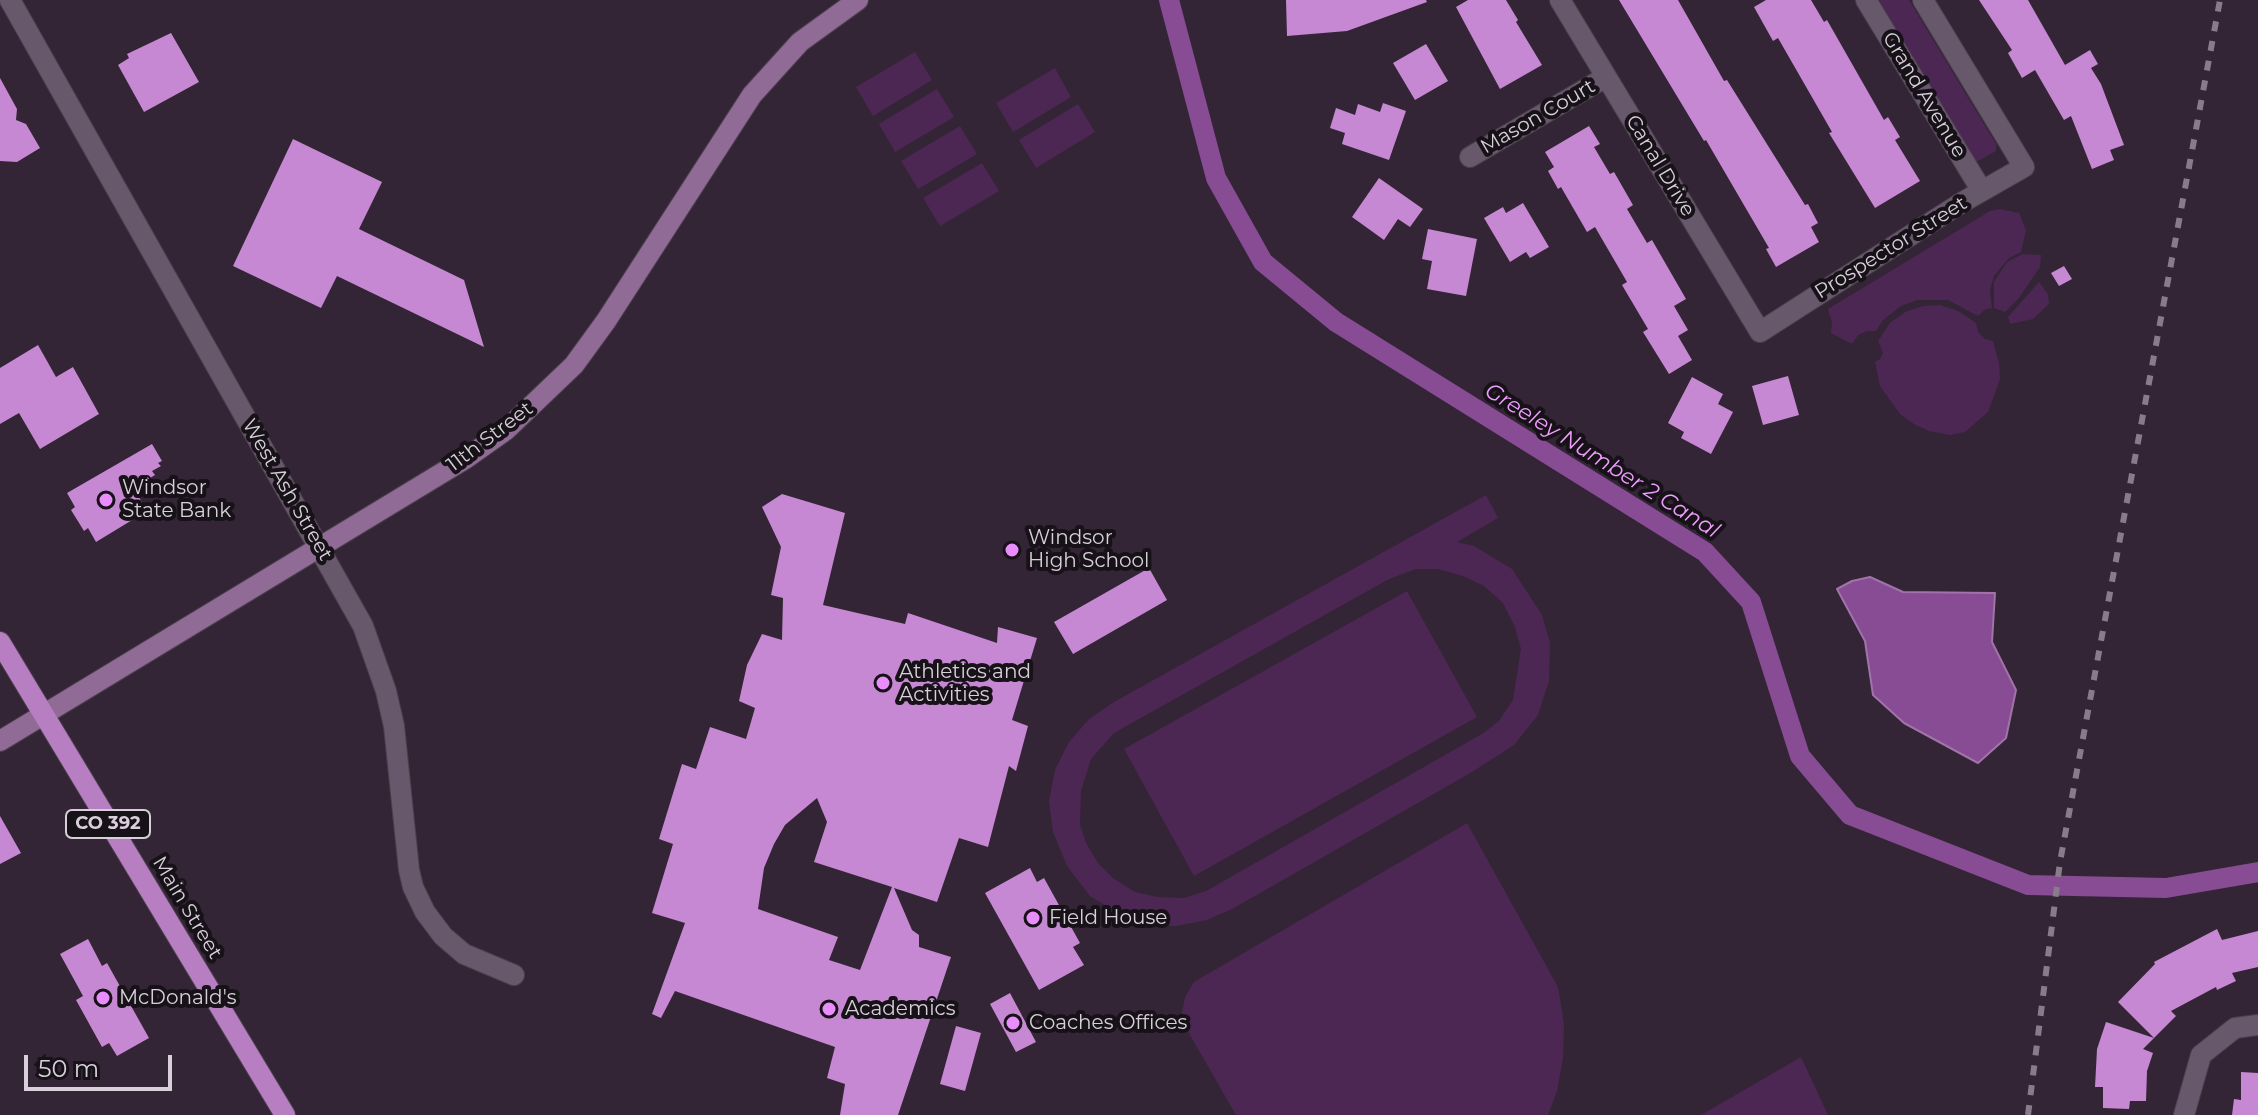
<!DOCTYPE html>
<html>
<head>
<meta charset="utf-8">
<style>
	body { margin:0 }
	#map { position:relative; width:2258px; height:1115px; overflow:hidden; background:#332536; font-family:Montserrat,sans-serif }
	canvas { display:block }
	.scale { position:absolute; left:24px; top:1055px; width:148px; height:36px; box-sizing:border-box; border:4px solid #d8cfda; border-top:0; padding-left:10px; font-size:24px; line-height:28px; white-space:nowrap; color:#d8cfda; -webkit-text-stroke:6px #171118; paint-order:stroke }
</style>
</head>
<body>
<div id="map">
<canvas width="2258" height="1115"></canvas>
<div class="scale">50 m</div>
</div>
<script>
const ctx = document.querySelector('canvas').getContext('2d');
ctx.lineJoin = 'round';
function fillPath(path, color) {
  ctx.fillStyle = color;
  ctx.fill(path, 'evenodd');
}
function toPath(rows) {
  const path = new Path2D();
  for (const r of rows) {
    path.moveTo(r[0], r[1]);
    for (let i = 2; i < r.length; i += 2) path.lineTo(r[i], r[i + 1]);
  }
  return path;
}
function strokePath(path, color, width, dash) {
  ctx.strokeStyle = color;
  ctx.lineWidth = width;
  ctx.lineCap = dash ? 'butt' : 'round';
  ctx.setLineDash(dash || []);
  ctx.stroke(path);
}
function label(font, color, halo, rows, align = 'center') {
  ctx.font = font + ' Montserrat,sans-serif';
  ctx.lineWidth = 8;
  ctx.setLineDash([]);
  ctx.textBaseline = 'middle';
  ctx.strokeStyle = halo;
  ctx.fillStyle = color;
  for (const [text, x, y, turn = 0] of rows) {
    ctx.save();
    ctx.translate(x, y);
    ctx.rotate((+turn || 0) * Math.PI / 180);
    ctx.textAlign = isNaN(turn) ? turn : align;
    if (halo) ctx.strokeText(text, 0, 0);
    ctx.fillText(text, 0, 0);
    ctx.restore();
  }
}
const green = toPath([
	[1876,0,1909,0,1996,144,1996,151,1974,163],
	[915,52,932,80,873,116,856,87],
	[1055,68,1071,97,1013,132,996,103],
	[937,89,954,117,895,152,879,124],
	[1078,104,1095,132,1036,168,1019,140],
	[960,126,977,154,918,189,901,161],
	[982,163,999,191,940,226,923,198],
	[2000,209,2019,213,2026,230,2021,252,2009,258,1994,276,1990,290,1992,308,1984,310,1978,316,1948,300,1917,300,1901,306,1883,320,1876,331,1867,331,1858,335,1852,344,1831,333,1832,322,1828,309,1990,211],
	[2023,254,2041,255,2040,267,2019,298,2005,312,1994,308,1994,282,2007,262],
	[2039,282,2048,294,2049,304,2033,319,2010,324,2008,317],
	[1940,305,1958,311,1976,323,1978,332,1985,339,1993,341,1999,363,2000,379,1988,412,1965,432,1950,435,1929,431,1914,424,1900,414,1880,386,1875,362,1880,359,1883,353,1878,341,1890,323,1905,312,1923,306],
	[1486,495,1498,518,1457,542,1474,546,1512,569,1542,615,1550,643,1549,681,1538,715,1514,745,1472,772,1232,909,1207,920,1176,926,1146,924,1118,913,1090,896,1067,866,1053,832,1049,801,1055,770,1069,742,1089,719,1114,702],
	[1416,569,1438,569,1463,576,1484,586,1503,603,1515,627,1521,649,1513,700,1499,721,1482,734,1206,891,1184,898,1158,897,1135,892,1114,879,1098,863,1086,843,1080,825,1081,791,1091,759,1114,733,1389,579],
	[1407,591,1477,717,1194,876,1124,749],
	[1467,823,1558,987,1564,1024,1563,1058,1557,1091,1548,1115,1236,1115,1186,1028,1182,1013,1185,997,1194,982],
	[1801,1057,1828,1115,1701,1115]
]);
const water = toPath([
	[1870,577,1903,592,1995,593,1992,642,2016,690,2006,738,1978,763,1904,723,1873,695,1865,641,1837,589,1852,581,1870,577]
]);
const canal = toPath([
	[1169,0,1216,178,1263,262,1336,322,1705,552,1751,602,1800,756,1850,815,2028,885,2166,888,2258,872]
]);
const building = toPath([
	[1286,0,1426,0,1427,2,1347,31,1287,36],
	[1468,0,1506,0,1518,20,1516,22,1542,65,1500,89,1456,7],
	[1619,0,1678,0,1724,81,1727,80,1805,205,1808,204,1818,223,1811,227,1819,242,1776,267,1766,249,1769,248,1706,140,1704,141],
	[1766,0,1811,0,1824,22,1827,20,1884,120,1888,117,1900,137,1895,140,1920,181,1875,208,1829,133,1832,132,1778,38,1773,41,1754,7],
	[1979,0,2028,0,2065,65,2090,50,2098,64,2091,68,2101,84,2124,145,2110,150,2114,160,2092,169,2071,116,2064,120,2035,70,2022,78,2008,53,2012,50],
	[171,33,199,82,144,112,118,65,129,58,127,54],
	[1426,44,1448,81,1415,100,1393,63],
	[0,78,17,109,16,120,26,124,40,148,17,162,0,161],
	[1383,103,1406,111,1389,160,1342,144,1345,133,1330,128,1336,108,1355,115,1358,104,1380,112],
	[1589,126,1600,144,1594,147,1610,174,1614,172,1633,205,1627,209,1647,243,1652,240,1686,299,1674,306,1688,330,1678,336,1692,360,1669,374,1643,332,1648,329,1622,285,1627,282,1595,227,1587,232,1561,187,1558,189,1548,171,1554,167,1545,152],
	[293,139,382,182,359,229,464,280,484,347,337,276,321,308,233,266],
	[1379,178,1423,209,1410,227,1398,219,1384,240,1352,217],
	[1523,203,1549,247,1530,258,1526,252,1510,262,1484,218,1503,207,1506,213],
	[1428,229,1477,239,1466,296,1427,289,1432,261,1422,259],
	[2064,266,2072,279,2059,286,2051,273],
	[38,345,56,377,73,367,99,414,40,449,19,413,0,424,0,368],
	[1788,376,1799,415,1763,425,1752,386],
	[1692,377,1723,394,1718,404,1733,412,1711,454,1681,438,1684,432,1668,423],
	[152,444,162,461,158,463,161,466,152,471,155,475,145,481,148,485,136,492,147,511,96,542,88,528,84,531,71,510,75,507,67,493],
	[782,494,845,513,823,605,905,624,908,613,997,643,998,627,1037,638,1012,720,1028,726,1016,771,1009,766,988,847,959,838,937,902,894,888,912,930,919,935,919,947,951,957,898,1115,840,1115,845,1084,827,1078,835,1047,675,991,661,1018,652,1014,685,923,652,913,673,844,659,839,682,764,696,769,710,727,746,739,755,708,739,701,747,665,762,634,782,640,783,598,771,595,781,547,762,507],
	[817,798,827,822,814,862,892,887,860,970,829,960,838,937,758,909,764,868,774,844,785,825],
	[1149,568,1167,600,1073,654,1054,622],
	[0,816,21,853,0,864],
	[1030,868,1037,882,1044,878,1080,943,1073,947,1084,965,1039,990,985,893],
	[2217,929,2222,940,2258,931,2258,967,2232,973,2236,981,2217,990,2216,987,2171,1011,2176,1016,2154,1038,2118,1002,2155,964,2154,962],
	[88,939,102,966,107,963,149,1038,117,1056,109,1043,102,1047,76,1000,83,996,60,954],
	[1010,993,1036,1042,1016,1052,990,1004],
	[2106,1022,2154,1038,2143,1049,2153,1053,2147,1071,2146,1101,2130,1101,2129,1109,2103,1108,2103,1087,2095,1087,2097,1049],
	[956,1026,981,1033,965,1091,940,1084],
	[2241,1072,2258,1073,2258,1115,2232,1115,2234,1099,2241,1100]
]);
const street = toPath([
	[10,0,363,626,386,691,394,726,409,870,413,887,425,912,443,936,464,954,514,975],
	[1560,0,1760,332,1961,203,2024,167,1923,0],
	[1866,0,1982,191],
	[1470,157,1606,77],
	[2184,1115,2201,1055,2235,1028,2258,1025]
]);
const secondary = toPath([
	[0,741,465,459,506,430,574,365,606,321,752,95,800,42,858,0]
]);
const primary = toPath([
	[0,642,285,1115]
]);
const rail = toPath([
	[2028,1115,2060,862,2220,0]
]);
const markers = [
	[106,500,8,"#ea8dfc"],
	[1012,550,8,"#ea8dfc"],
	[883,683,8,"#ea8dfc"],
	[1033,918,8,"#ea8dfc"],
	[103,998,8,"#ea8dfc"],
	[829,1009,8,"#ea8dfc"],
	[1013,1023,8,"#ea8dfc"]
];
const shields = [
	[108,824,84]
];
const shieldNames = [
	["CO 392",108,824]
];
const streetNames = [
	["Grand Avenue",1924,95,59],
	["Mason Court",1538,117,-30],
	["Canal Drive",1660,166,59],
	["Prospector Street",1891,248,-32],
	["11th Street",490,437,-37],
	["West Ash Street",287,490,60],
	["Main Street",187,908,59]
];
const poiNames = [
	["Windsor",122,488],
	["State Bank",122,511],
	["Windsor",1028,538],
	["High School",1028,561],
	["Athletics and",899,672],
	["Activities",899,695],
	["Field House",1049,918],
	["McDonald's",119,998],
	["Academics",845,1009],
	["Coaches Offices",1029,1023]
];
const waterNames = [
	["Greeley Number 2 Canal",1602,461,32]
];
fillPath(green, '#4d2754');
fillPath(water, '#884c94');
strokePath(water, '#a073a9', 2);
strokePath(canal, '#884c94', 20);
fillPath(building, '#c788d3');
strokePath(street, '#4c404e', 22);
strokePath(secondary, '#4c404e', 22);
strokePath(primary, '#4c404e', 22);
strokePath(street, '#68586b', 20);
strokePath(secondary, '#906b96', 20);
strokePath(primary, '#b77ec2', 20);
strokePath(rail, '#887c8a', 6, [10, 10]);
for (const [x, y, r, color] of markers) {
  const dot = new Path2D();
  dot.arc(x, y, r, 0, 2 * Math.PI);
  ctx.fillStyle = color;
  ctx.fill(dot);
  strokePath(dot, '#171118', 3);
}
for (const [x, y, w] of shields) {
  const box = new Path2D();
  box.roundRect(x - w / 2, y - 14, w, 28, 6);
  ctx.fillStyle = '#171118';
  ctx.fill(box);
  strokePath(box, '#d8cfda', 2);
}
label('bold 18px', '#d8cfda', null, shieldNames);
label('20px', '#d8cfda', '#171118', streetNames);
label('20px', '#d8cfda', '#171118', poiNames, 'left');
label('italic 22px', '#ee9cfd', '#171118', waterNames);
</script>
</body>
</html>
